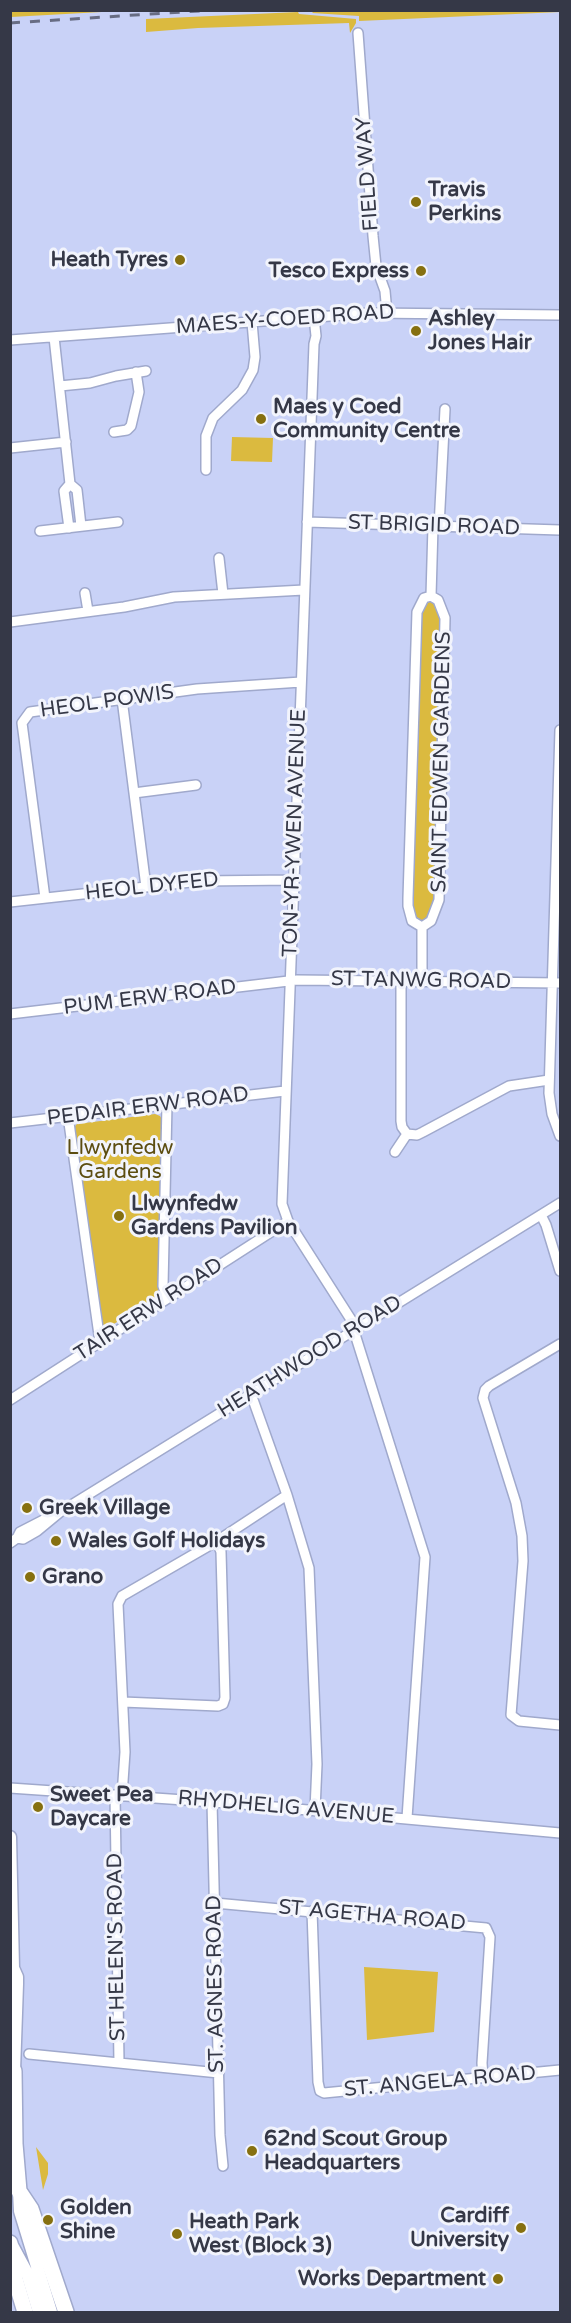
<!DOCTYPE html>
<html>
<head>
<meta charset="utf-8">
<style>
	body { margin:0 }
	#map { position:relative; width:571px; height:2323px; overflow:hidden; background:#c9d2f7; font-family:"Varela Round",sans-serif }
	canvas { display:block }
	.frame { position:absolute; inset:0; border:12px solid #353847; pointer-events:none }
</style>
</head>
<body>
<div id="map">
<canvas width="571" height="2323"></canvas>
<div class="frame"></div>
</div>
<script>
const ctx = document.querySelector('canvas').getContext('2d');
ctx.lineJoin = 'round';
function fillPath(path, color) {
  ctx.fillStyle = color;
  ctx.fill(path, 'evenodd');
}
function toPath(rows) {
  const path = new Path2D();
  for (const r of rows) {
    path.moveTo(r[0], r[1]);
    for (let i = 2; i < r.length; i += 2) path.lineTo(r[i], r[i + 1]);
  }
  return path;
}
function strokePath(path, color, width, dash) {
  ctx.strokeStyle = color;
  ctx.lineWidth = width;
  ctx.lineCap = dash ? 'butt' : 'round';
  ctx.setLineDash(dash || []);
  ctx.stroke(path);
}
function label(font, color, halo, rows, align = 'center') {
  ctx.font = font + ' "Varela Round",sans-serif';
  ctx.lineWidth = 6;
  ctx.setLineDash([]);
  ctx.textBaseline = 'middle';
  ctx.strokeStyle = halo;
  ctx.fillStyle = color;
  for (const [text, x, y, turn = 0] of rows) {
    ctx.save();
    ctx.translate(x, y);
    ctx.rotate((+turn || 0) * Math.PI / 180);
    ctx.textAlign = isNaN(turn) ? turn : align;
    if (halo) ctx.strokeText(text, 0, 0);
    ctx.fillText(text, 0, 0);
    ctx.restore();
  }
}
const green = toPath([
	[11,10,120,10,120,11,11,17],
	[315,10,560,10,560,12,359,21,359,16,312,13],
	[298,12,299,14,356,19,356,23,350,33,349,23,198,28,146,32,146,19],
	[232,437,273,438,272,462,231,461],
	[427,601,434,601,442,614,435,905,426,921,422,922,417,921,412,912,420,615],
	[155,1114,160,1116,163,1121,159,1295,103,1331,74,1127,77,1124],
	[364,1967,438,1972,434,2032,367,2040],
	[36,2147,48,2163,48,2174,43,2190]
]);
const minor = toPath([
	[358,33,373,236,376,266,385,291,387,313],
	[314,317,316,336,314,344,282,1204,288,1221,357,1329],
	[54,337,70,484,77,490,81,526],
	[10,340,370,313,560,315],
	[60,386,90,383,116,376,146,371],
	[114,432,127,430,131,426,139,392,136,372],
	[10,448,66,442],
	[206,470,206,436,213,418,242,390,253,370,255,357,252,322],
	[307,522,560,530],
	[439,527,445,409],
	[69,528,64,491,70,484],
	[40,531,118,522],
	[219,558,223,594],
	[85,593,88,611],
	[10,622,124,607,174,597,304,590],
	[122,699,146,887],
	[560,730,549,1093,552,1114,560,1136],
	[134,793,196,785],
	[45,898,22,723,30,712,197,689,301,682],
	[10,902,200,881,293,880],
	[422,927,431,921,439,900,445,618,438,600,431,596],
	[401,982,401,1121,402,1127,407,1134,417,1135,423,1132,509,1086,549,1080],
	[422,982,422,927,412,921,408,906,408,898,417,612,424,598,431,596,433,526],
	[10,1014,297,980,560,983],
	[68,1116,100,1342],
	[10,1123,285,1091],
	[395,1152,407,1134],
	[541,1215,546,1225,560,1271],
	[167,1298,163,1286,167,1104],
	[354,1331,425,1557,407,1818],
	[560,1344,489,1386,485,1390,483,1398,516,1503,522,1536,523,1561,511,1715,519,1721,560,1725],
	[251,1394,287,1495,309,1568,317,1764,315,1810],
	[10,1400,288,1221],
	[17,1538,23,1539,37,1531,60,1512,560,1203],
	[10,1543,17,1538,20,1532,55,1514],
	[123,1702,218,1706,223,1704,225,1698,221,1552,217,1541],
	[10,1788,242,1804,560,1833],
	[115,1795,119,2063],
	[122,1796,125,1752,118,1604,122,1596,217,1541,287,1495],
	[212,1802,220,2135,223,2166],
	[215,1903,486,1928,490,1937,482,2063,483,2078],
	[312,1911,318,2082,320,2091,324,2093,560,2070],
	[29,2054,219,2073]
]);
const major = toPath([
	[10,1837,13,1968,10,1973],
	[13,1968,17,1977,17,1984,14,2071],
	[19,2191,20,2211,51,2312],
	[13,2247,27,2273,39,2312]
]);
const highway = toPath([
	[10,2065,14,2071,15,2144,19,2191,31,2209,66,2312],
	[10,2243,15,2279,25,2312]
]);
const rail = toPath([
	[10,23,214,10]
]);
const markers = [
	[416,202,6,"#867010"],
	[180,260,6,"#867010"],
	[421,271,6,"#867010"],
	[416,331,6,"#867010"],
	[261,419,6,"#867010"],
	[119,1216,6,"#867010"],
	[27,1508,6,"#867010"],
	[56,1541,6,"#867010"],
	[30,1577,6,"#867010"],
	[38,1807,6,"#867010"],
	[252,2151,6,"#867010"],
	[48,2220,6,"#867010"],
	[521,2228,6,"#867010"],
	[177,2234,6,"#867010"],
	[498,2279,6,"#867010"]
];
const streetNames = [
	["FIELD WAY",368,174,-94],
	["MAES-Y-COED ROAD",285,320,-4],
	["ST BRIGID ROAD",434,526,2],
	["HEOL POWIS",107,702,-8],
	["SAINT EDWEN GARDENS",442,762,-89],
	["TON-YR-YWEN AVENUE",295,833,-88],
	["HEOL DYFED",152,887,-6],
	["ST TANWG ROAD",421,981,1],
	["PUM ERW ROAD",150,998,-7],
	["PEDAIR ERW ROAD",148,1107,-7],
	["TAIR ERW ROAD",149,1310,-33],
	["HEATHWOOD ROAD",310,1357,-32],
	["RHYDHELIG AVENUE",286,1808,5],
	["ST AGETHA ROAD",372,1916,5],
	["ST HELEN'S ROAD",117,1947,-91],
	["ST. AGNES ROAD",216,1984,-91],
	["ST. ANGELA ROAD",440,2082,-5]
];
const poiNames = [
	["Travis",428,190],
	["Perkins",428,214],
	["Heath Tyres",168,260,"right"],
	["Tesco Express",409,271,"right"],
	["Ashley",428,319],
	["Jones Hair",428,343],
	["Maes y Coed",273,407],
	["Community Centre",273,431],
	["Llwynfedw",131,1204],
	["Gardens Pavilion",131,1228],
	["Greek Village",39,1508],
	["Wales Golf Holidays",68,1541],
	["Grano",42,1577],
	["Sweet Pea",50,1795],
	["Daycare",50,1819],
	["62nd Scout Group",264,2139],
	["Headquarters",264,2163],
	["Golden",60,2208],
	["Shine",60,2232],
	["Cardiff",509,2216,"right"],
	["University",509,2240,"right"],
	["Heath Park",189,2222],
	["West (Block 3)",189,2246],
	["Works Department",486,2279,"right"]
];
const parkNames = [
	["Llwynfedw",120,1148],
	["Gardens",120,1172]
];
fillPath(green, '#dbba3f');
strokePath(minor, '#a0a9cc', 12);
strokePath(major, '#a0a9cc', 15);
strokePath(highway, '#a0a9cc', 18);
strokePath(minor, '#fff', 9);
strokePath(major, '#fff', 12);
strokePath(highway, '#fff', 15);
strokePath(rail, '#676c83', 3, [10, 10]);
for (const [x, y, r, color] of markers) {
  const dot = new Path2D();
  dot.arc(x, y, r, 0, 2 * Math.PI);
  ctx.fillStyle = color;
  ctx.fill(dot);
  strokePath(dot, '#f2f4fc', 2);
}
label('21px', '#353847', '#f2f4fc', streetNames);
label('bold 21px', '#353847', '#f2f4fc', poiNames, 'left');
label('21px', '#5c4d10', '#f2f4fc', parkNames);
</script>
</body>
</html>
